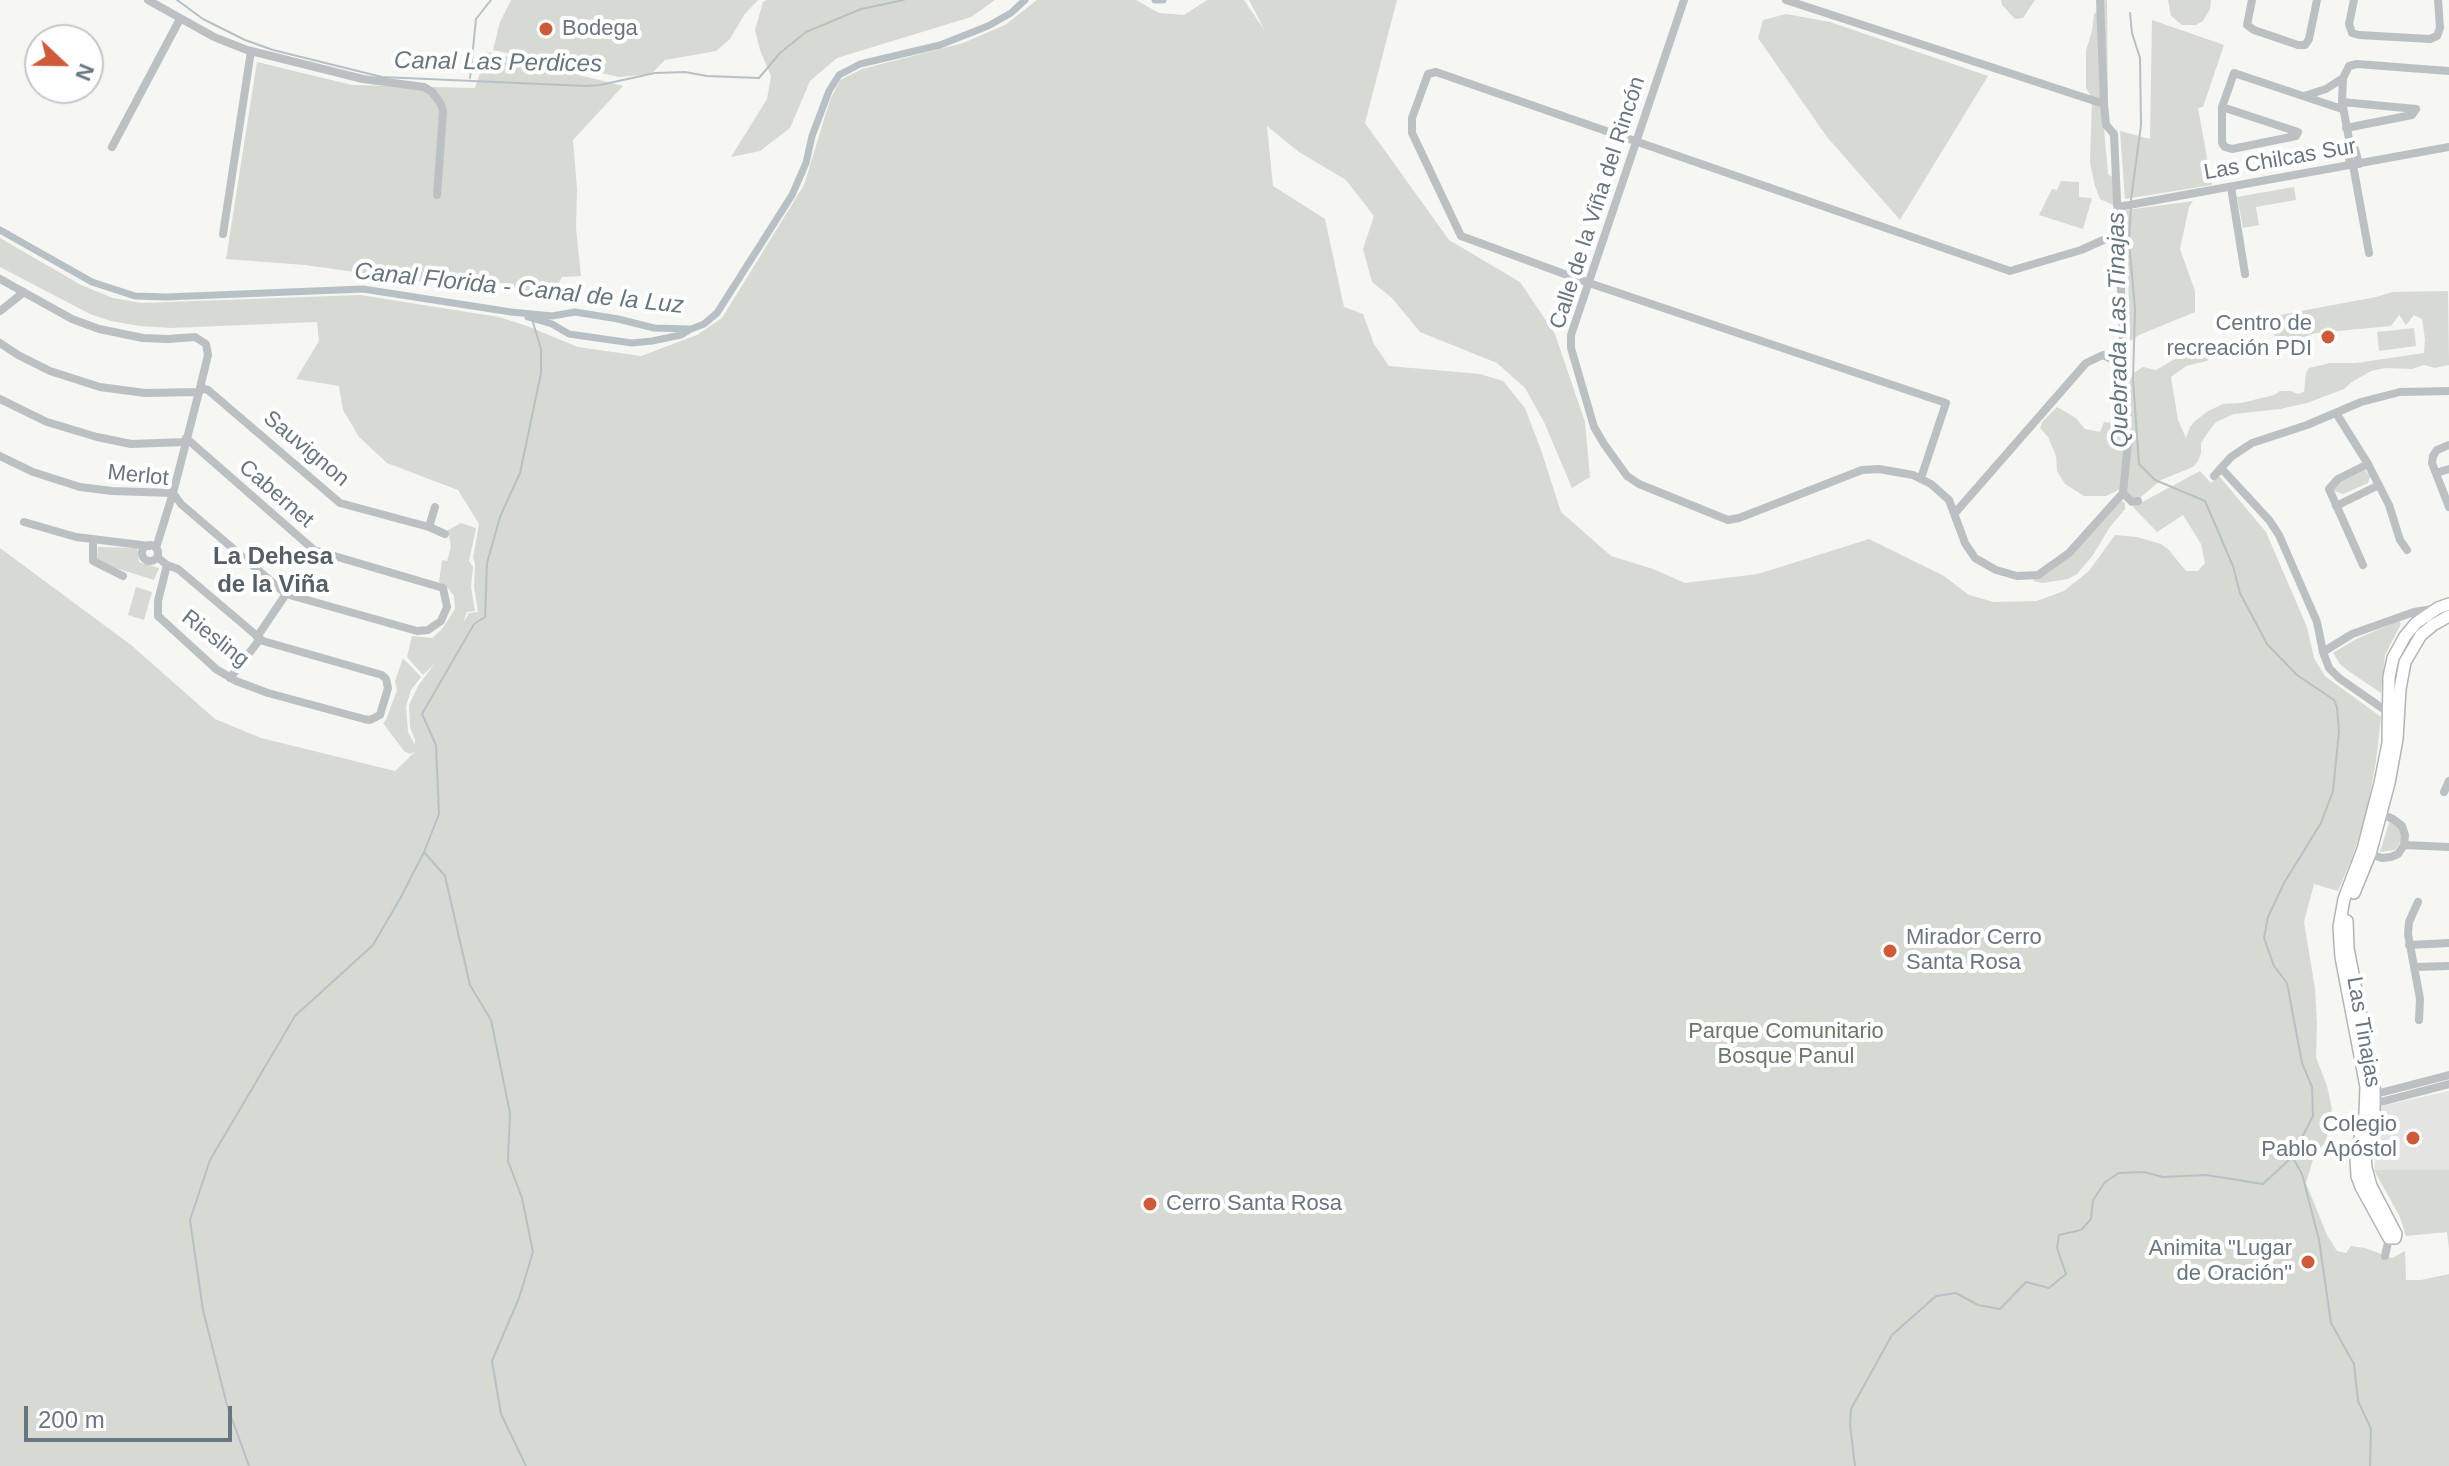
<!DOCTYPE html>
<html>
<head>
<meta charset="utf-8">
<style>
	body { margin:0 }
	#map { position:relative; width:2449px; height:1466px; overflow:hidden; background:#f6f6f3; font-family:Arial,sans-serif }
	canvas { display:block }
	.north { position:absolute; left:24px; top:24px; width:80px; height:80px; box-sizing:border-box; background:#fff; border:2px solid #c3c8cd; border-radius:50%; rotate:112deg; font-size:22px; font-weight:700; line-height:32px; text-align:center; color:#687681 }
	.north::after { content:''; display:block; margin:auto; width:28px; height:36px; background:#cf5a3a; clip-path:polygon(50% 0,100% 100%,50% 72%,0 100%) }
	.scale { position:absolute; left:24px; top:1406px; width:208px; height:36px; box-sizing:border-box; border:4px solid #687681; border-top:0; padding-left:10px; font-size:24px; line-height:28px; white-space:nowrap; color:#687681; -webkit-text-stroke:6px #fff; paint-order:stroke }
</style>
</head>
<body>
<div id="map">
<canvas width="2449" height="1466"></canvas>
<div class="north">N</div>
<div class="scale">200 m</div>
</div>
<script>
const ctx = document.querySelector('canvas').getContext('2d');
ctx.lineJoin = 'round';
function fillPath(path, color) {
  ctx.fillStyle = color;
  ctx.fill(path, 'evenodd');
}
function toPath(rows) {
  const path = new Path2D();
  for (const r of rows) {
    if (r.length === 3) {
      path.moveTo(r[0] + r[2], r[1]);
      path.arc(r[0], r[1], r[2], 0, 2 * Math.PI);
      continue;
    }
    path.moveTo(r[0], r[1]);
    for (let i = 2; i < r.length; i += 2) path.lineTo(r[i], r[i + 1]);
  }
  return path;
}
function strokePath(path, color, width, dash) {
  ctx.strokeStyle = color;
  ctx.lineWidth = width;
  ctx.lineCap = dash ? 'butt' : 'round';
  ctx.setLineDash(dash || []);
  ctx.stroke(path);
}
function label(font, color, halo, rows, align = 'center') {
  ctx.font = font + ' Arial,sans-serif';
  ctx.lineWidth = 8;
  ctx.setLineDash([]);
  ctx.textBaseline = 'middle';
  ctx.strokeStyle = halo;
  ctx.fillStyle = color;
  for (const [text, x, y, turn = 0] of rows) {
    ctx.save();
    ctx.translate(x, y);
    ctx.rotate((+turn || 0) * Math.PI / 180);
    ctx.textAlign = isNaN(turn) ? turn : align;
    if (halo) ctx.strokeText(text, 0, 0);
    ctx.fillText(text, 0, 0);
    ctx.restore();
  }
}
const built = toPath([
	[2449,1091,2449,1170,2374,1170,2381,1106]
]);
const green = toPath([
	[511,0,758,0,744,15,730,39,716,51,665,60,651,74,619,77,493,50,500,22],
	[767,0,995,0,971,17,837,58,810,81,790,128,760,151,731,157,767,99,771,76,760,50,755,30,763,2],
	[1037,0,1136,0,1159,13,1184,15,1207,0,1244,0,1265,31,1249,0,1397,0,1365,123,1449,240,1520,282,1555,334,1585,422,1590,477,1572,488,1544,422,1525,388,1497,363,1420,332,1392,298,1372,282,1363,249,1374,216,1346,180,1299,152,1267,126,1273,186,1325,219,1344,307,1363,314,1374,344,1389,366,1480,374,1503,381,1525,408,1541,450,1561,512,1611,556,1653,569,1685,583,1758,574,1869,539,1944,576,1969,595,1994,602,2037,601,2064,591,2089,571,2115,535,2137,537,2161,544,2168,549,2186,571,2198,571,2205,563,2201,544,2183,515,2157,532,2133,507,2200,471,2211,483,2219,476,2266,532,2307,627,2314,658,2325,676,2381,717,2376,761,2366,814,2352,858,2338,891,2314,884,2304,922,2315,989,2317,1023,2316,1057,2327,1086,2332,1109,2326,1142,2315,1153,2306,1183,2327,1235,2337,1251,2346,1253,2351,1246,2365,1248,2392,1258,2405,1251,2406,1280,2421,1280,2449,1274,2449,1466,0,1466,0,548,131,645,215,719,261,738,395,771,415,752,410,754,404,751,383,723,386,720,397,690,395,681,403,658,421,677,411,690,406,707,408,732,415,745,415,740,410,727,409,705,418,686,435,663,423,675,407,657,412,636,432,638,442,629,455,609,454,596,448,588,439,582,442,560,447,561,451,547,448,530,461,523,476,528,469,561,473,567,471,587,475,611,467,612,463,623,469,613,478,612,474,587,475,564,473,558,479,524,458,490,387,463,359,437,343,410,339,386,296,379,319,341,317,322,171,328,140,326,111,321,90,314,0,267,0,238,81,285,113,298,141,303,360,295,499,317,527,326,578,347,641,356,697,335,722,318,804,185,830,100,840,80,862,69,963,43,1005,25],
	[2001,0,2035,0,2023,18,2015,19,2002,5],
	[2102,0,2107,0,2108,109,2103,117,2108,174,2117,181,2119,196,2113,205,2100,199,2095,186,2090,163,2092,98,2086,88,2086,51,2092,31,2094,14,2102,6],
	[2168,0,2211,0,2210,9,2203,21,2196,25,2182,25,2171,16],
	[1786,14,1830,22,1988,76,1900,220,1827,137,1758,38,1763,20],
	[2152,20,2224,45,2203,107,2198,108,2212,185,2125,199,2120,131,2150,139],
	[487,52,623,86,573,140,577,189,576,228,581,276,562,277,550,299,476,275,461,287,305,265,226,259,257,62,352,85,475,88],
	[2061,181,2079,182,2079,197,2092,198,2083,229,2039,215,2052,189,2057,190],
	[2294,187,2296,200,2256,207,2259,225,2243,228,2237,197],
	[2193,201,2189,207,2180,249,2195,291,2195,312,2139,335,2130,341,2126,210],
	[2448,291,2449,365,2435,368,2424,365,2412,369,2386,368,2371,371,2352,382,2344,389,2307,403,2280,409,2234,414,2216,422,2209,431,2201,443,2201,453,2198,461,2193,467,2161,480,2141,497,2132,498,2125,492,2128,383,2134,373,2143,367,2156,370,2175,359,2191,353,2205,353,2210,357,2207,361,2186,366,2171,377,2178,420,2186,438,2190,427,2195,421,2208,411,2223,404,2241,403,2274,395,2280,391,2290,391,2298,394,2304,392,2306,373,2309,368,2330,363,2356,363,2424,353,2425,339,2422,319,2414,315,2406,325,2399,315,2391,326,2316,333,2280,345,2265,320,2269,317,2376,297,2393,292],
	[2414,328,2416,346,2379,351,2377,332],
	[2057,407,2076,418,2085,429,2100,432,2104,422,2114,423,2123,445,2123,466,2120,489,2106,496,2084,496,2065,484,2057,471,2056,456,2048,437,2040,428,2043,421],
	[2365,470,2370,476,2368,483,2343,494,2334,491,2333,487,2339,483],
	[2116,498,2125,503,2125,509,2110,527,2093,555,2077,574,2068,579,2042,583,2034,581,2031,577,2074,550,2105,507],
	[98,547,137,548,139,562,159,568,154,580,103,564,97,560],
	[136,587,152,592,144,620,128,615],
	[2399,621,2401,624,2385,655,2381,693,2347,670,2340,664,2333,653,2356,639],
	[2390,820,2399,826,2403,838,2395,850,2380,852],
	[2374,1170,2449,1170,2449,1249,2447,1232,2406,1236,2400,1217]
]);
const stream = toPath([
	[177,0,203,19,245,40,273,50,382,77,586,86,600,85,655,73,685,72,707,76,759,78,780,53,806,32,861,9,904,0],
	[2130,13,2132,33,2140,58,2141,125,2131,200],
	[470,78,476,19,491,0],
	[424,852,445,876,470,985,491,1020,510,1113,508,1161,522,1198,533,1252,519,1298,492,1361,501,1414,526,1466],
	[2293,1158,2302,1174,2319,1240,2331,1323,2354,1364,2358,1401,2371,1429,2370,1466],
	[249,1466,227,1405,203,1310,190,1220,210,1160,295,1016,373,945,401,897,424,852,439,814,436,745,422,714,474,624,485,617,487,563,500,517,520,473,541,373,541,349,532,319],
	[1855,1466,1850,1425,1851,1409,1892,1335,1936,1296,1956,1293,1978,1305,2000,1309,2026,1282,2049,1288,2066,1274,2057,1248,2059,1235,2081,1230,2091,1219,2093,1200,2105,1182,2119,1173,2144,1172,2163,1177,2206,1175,2263,1184,2292,1157,2313,1116,2312,1087,2302,1063,2287,983,2274,966,2264,938,2268,917,2284,883,2321,823,2333,791,2339,731,2337,707,2334,700,2297,675,2267,644,2240,593,2233,566,2205,501,2155,480,2139,464,2133,380,2135,309,2129,241,2131,206]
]);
const canal = toPath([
	[1155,0,1163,0],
	[0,230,92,282,135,296,166,297,363,289,511,312,552,316,575,312,618,319,654,328,691,329,704,324,717,313,792,195,806,163,812,136,829,91,839,75,860,64,940,45,988,26,1011,13,1025,0],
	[528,317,552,324,569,334,632,343,652,341,681,335,689,330]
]);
const street = toPath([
	[148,0,214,37,247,50,363,79,424,87,432,92,441,104,443,111,437,195],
	[1684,0,1571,335,1571,348,1594,427,1604,444,1627,476,1639,484,1728,520,1739,518,1862,470,1879,469,1913,475,1931,484,1949,500,1965,543,1975,558,1996,570,2017,576,2038,575,2069,553,2123,493],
	[1786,0,2104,104],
	[2100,0,2104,104,2106,125,2114,134,2123,334,2121,364],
	[2252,0,2247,25,2254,30,2298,45,2305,45,2309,39,2317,0],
	[2354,0,2349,24,2352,33,2359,35,2430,39,2437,36,2440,28,2438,0],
	[2304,96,2326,89,2343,78],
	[2342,102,2416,109],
	[2222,107,2298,132],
	[2346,128,2412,115,2416,109],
	[2298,132,2296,136,2232,149,2225,147,2222,143,2222,107,2234,73,2342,109],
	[2350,144,2342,102,2343,78,2349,66,2357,64,2449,71],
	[112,147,180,19],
	[2350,165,2348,152,2350,144,2355,149,2359,164],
	[2353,165,2369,253],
	[2231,187,2245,274],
	[2118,207,2449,147],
	[223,234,251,51],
	[0,279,72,319,99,329,143,338,168,339,195,337,206,344,208,355,200,388,173,493,156,548],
	[0,311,24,292],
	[0,343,18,355,50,371,100,387,145,393,199,392],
	[200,388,208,390,340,503,429,527,445,534],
	[0,399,47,422,97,437,131,444,185,442],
	[2336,413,2368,464,2389,505,2400,540,2407,550],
	[2449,445,2437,450,2433,456,2432,463,2449,507],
	[0,456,33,472,80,487,112,491,173,493,181,504,286,594,417,631,428,630,441,621,447,607,443,588,314,550,186,438],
	[2221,468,2269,520,2279,535,2317,622,2323,652,2329,668,2339,678,2392,715],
	[2436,473,2449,469],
	[2214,476,2231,457,2252,443,2307,425,2361,402,2400,392,2449,391],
	[1921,478,1946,403,1589,283,1461,236,1412,133,1412,118,1428,74,1436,72,2010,271,2081,250,2119,233],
	[2336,506,2379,485],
	[1955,513,2086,363,2103,355,2121,364,2122,369,2128,442,2123,493,2132,502,2138,501],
	[24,522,76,537,149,546],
	[429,527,435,507],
	[93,540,93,561,123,576],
	[150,553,8],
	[157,557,167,565,178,569,263,641,382,675,386,679,388,688,380,715,370,720,364,719,268,693,236,681,216,669,158,616,158,601,167,565],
	[2363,565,2329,489,2338,479,2368,464],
	[257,637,286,594],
	[2323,652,2352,634,2414,612,2433,609],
	[230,678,260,639],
	[2444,792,2449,781],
	[2404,845,2449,847],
	[2370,854,2382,858,2391,857,2398,854,2404,845,2405,835,2402,826,2393,819,2381,814],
	[2418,902,2409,922,2408,934,2420,999,2419,1020],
	[2409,945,2449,943],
	[2415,967,2449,966],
	[2372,1095,2449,1075],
	[2369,1105,2449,1084],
	[2385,1256,2389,1238]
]);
const secondary = toPath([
	[2354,893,2370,854,2389,783,2397,739,2400,689,2405,662,2421,635,2433,625,2449,616],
	[2347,921,2348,948,2374,1084,2374,1115,2365,1155,2366,1168,2371,1186,2396,1234,2395,1238],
	[2395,1238,2389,1238,2361,1187,2357,1176,2356,1158,2365,1114,2366,1087,2341,957,2339,927,2344,899,2363,849,2380,783,2388,743,2389,677,2393,658,2405,636,2416,623,2438,608,2449,604]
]);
const markers = [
	[546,29,8,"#cf5a3a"],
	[2328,337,8,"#cf5a3a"],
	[1890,951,8,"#cf5a3a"],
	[2413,1138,8,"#cf5a3a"],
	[1150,1204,8,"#cf5a3a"],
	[2308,1262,8,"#cf5a3a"]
];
const poiNames = [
	["Bodega",562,29],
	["Centro de",2312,324,"right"],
	["recreación PDI",2312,349,"right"],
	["Mirador Cerro",1906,938],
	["Santa Rosa",1906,963],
	["Colegio",2397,1125,"right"],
	["Pablo Apóstol",2397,1150,"right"],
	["Cerro Santa Rosa",1166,1204],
	["Animita \"Lugar",2292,1249,"right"],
	["de Oración\"",2292,1274,"right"]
];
const streetNames = [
	["Las Chilcas Sur",2280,160,-10],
	["Calle de la Viña del Rincón",1598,203,-72],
	["Sauvignon",306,449,40],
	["Merlot",138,476,6],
	["Cabernet",276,494,41],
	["Riesling",215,639,38],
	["Las Tinajas",2363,1032,80]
];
const parkNames = [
	["Parque Comunitario",1786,1032],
	["Bosque Panul",1786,1057]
];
const waterNames = [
	["Canal Las Perdices",498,63,1],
	["Canal Florida - Canal de la Luz",519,289,6],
	["Quebrada Las Tinajas",2119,330,-91]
];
const neighbourhoodNames = [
	["La Dehesa",273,557],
	["de la Viña",273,585]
];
fillPath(built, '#e4e5e3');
fillPath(green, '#d6dad3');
strokePath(stream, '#b7c1c5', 2);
strokePath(canal, '#b7c1c5', 7);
strokePath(secondary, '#b0b5b9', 14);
strokePath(street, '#bbc0c3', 8);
strokePath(secondary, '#fff', 11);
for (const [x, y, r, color] of markers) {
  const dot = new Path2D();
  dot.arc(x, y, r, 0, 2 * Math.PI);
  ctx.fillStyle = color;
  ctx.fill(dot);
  strokePath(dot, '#fff', 3);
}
label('22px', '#687681', '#fff', poiNames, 'left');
label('22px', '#687681', '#fff', streetNames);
label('22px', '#6a7966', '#fff', parkNames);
label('italic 24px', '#64777d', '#fff', waterNames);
label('bold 24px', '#555f67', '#fff', neighbourhoodNames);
</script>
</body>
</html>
